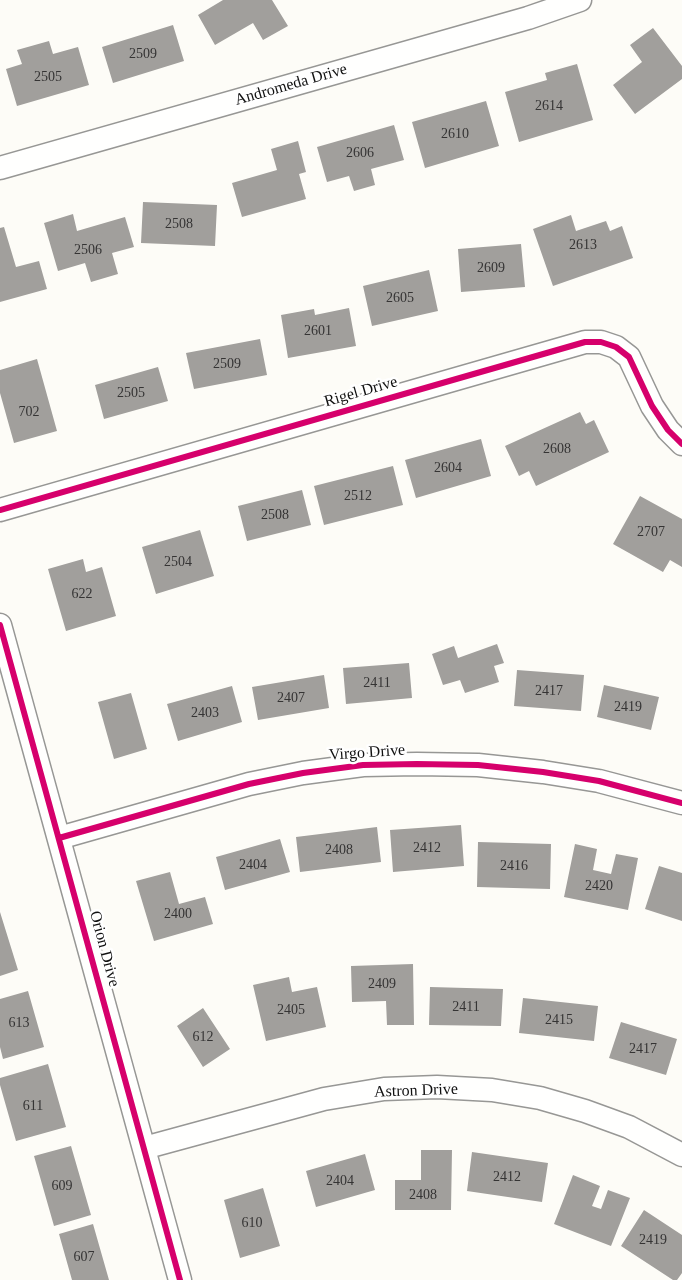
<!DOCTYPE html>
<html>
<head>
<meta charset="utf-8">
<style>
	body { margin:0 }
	canvas { display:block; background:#fdfcf7 }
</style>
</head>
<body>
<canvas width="682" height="1280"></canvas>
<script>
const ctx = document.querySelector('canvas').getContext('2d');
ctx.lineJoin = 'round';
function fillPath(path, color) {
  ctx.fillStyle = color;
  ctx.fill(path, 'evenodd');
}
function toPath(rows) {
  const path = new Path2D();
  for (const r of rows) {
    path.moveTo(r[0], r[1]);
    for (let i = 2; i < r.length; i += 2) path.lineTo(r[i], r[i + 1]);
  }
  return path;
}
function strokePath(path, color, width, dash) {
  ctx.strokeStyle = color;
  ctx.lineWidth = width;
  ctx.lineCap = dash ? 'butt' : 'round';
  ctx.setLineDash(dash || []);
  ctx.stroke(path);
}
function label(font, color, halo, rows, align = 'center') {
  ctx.font = font + ' Georgia,serif';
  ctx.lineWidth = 5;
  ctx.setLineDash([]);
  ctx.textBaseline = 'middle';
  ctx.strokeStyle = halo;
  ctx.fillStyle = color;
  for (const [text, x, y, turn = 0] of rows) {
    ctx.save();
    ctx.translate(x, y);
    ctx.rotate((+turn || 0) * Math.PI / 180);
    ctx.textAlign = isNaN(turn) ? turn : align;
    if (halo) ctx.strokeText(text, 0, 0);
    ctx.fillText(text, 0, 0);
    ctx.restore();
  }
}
const building = toPath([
	[223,0,272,0,288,26,263,40,253,23,215,45,198,15],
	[173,25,184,61,113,83,102,47],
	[653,28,682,66,682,79,635,114,613,85,642,62,630,45],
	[49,41,53,54,78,47,89,85,17,106,6,69,22,64,17,50],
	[577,64,593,120,519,142,505,92,547,80,545,73],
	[486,101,499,146,425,168,412,122],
	[394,125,404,160,371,169,375,185,354,191,349,176,327,182,317,147],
	[298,141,306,172,299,174,306,199,242,217,232,183,277,170,271,149],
	[143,202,217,205,215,246,141,243],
	[73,214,77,231,125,217,134,247,112,253,118,274,91,282,85,263,58,271,44,223],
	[571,215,576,231,606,221,610,231,622,226,633,258,553,286,533,229],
	[4,227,16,267,39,261,47,289,0,302,0,228],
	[521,244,525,287,461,292,458,249],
	[429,270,438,311,372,326,363,286],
	[349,308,356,346,288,358,281,315,314,309,315,315],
	[260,339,267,375,194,389,186,353],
	[37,359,57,431,14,443,0,393,0,370],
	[158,367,168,401,104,419,95,385],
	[580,412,586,424,594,420,609,452,536,486,529,471,519,476,505,446],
	[481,439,491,476,416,498,405,460],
	[393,466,403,505,324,525,314,486],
	[302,490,311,525,247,541,238,506],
	[640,496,682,519,682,567,670,560,663,572,613,544],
	[200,530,214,576,156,594,142,547],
	[83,559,86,572,102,567,116,616,66,631,48,569],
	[497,644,504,663,494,666,499,682,465,693,460,680,443,685,432,654,454,646,458,658],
	[409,663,412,698,346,704,343,668],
	[517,670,584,675,581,711,514,706],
	[324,675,329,708,258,720,252,687],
	[604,685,659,697,651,730,597,717],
	[232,686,242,722,178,741,167,704],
	[131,693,147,749,114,759,98,702],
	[461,825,464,866,393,872,390,830],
	[377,827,381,862,300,872,296,837],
	[280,839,290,872,225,890,216,857],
	[478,842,551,844,550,889,477,887],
	[575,844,597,849,593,870,611,874,616,854,638,858,628,910,564,897],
	[659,866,682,873,682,921,645,909],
	[170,872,179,904,205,897,213,924,154,941,136,881],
	[0,912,18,970,0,976],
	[413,964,414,1025,387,1025,386,1001,352,1002,351,966],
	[289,977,292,992,317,987,326,1027,266,1041,253,985],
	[430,987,503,989,501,1026,429,1025],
	[28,991,44,1047,3,1059,0,1047,0,999],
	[523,998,598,1006,594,1041,519,1033],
	[203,1008,230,1049,203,1067,177,1026],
	[621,1022,677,1039,666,1075,609,1058],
	[48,1064,66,1127,16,1141,0,1085,0,1078],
	[71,1146,91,1215,54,1226,34,1156],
	[421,1150,452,1150,451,1210,395,1210,395,1180,421,1180],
	[472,1152,548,1163,542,1202,467,1191],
	[365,1154,375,1190,316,1207,306,1171],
	[573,1175,600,1186,592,1206,601,1209,608,1190,630,1198,611,1246,554,1224],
	[263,1188,280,1246,240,1258,224,1200],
	[644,1210,682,1235,682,1273,677,1280,673,1280,621,1246],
	[93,1224,109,1280,72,1280,59,1234]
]);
const street = toPath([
	[0,168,528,18,580,0],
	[0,510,585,342,601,342,616,347,629,357,652,406,668,430,682,444],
	[0,625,180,1280],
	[59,838,249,784,303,773,363,765,417,764,478,765,543,772,599,781,682,803],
	[144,1148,324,1099,384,1089,437,1087,492,1090,540,1098,585,1111,629,1127,682,1155]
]);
const cycleway = toPath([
	[0,510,585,342,601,342,616,347,629,357,652,406,668,430,682,444],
	[0,625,180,1280],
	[59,838,249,784,303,773,363,765,417,764,478,765,543,772,599,781,682,803]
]);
const numberNames = [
	["2509",143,54],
	["2505",48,77],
	["2614",549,106],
	["2610",455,134],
	["2606",360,153],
	["2508",179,224],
	["2613",583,245],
	["2506",88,250],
	["2609",491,268],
	["2605",400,298],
	["2601",318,331],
	["2509",227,364],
	["2505",131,393],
	["702",29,412],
	["2608",557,449],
	["2604",448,468],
	["2512",358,496],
	["2508",275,515],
	["2707",651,532],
	["2504",178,562],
	["622",82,594],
	["2411",377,683],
	["2417",549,691],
	["2407",291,698],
	["2419",628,707],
	["2403",205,713],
	["2412",427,848],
	["2408",339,850],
	["2404",253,865],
	["2416",514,866],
	["2420",599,886],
	["2400",178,914],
	["2409",382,984],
	["2411",466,1007],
	["2405",291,1010],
	["2415",559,1020],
	["613",19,1023],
	["612",203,1037],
	["2417",643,1049],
	["611",33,1106],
	["2412",507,1177],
	["2404",340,1181],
	["609",62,1186],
	["2408",423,1195],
	["610",252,1223],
	["2419",653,1240],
	["607",84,1257]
];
const streetNames = [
	["Andromeda Drive",291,85,-16],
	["Rigel Drive",361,392,-16],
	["Virgo Drive",367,753,-4],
	["Orion Drive",104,949,75],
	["Astron Drive",416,1091,-2]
];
fillPath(building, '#a19f9c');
strokePath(street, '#979795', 25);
strokePath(street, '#fffffe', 22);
strokePath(cycleway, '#d6006c', 6);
label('14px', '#353434', null, numberNames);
label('16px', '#111', '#fff', streetNames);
</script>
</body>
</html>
